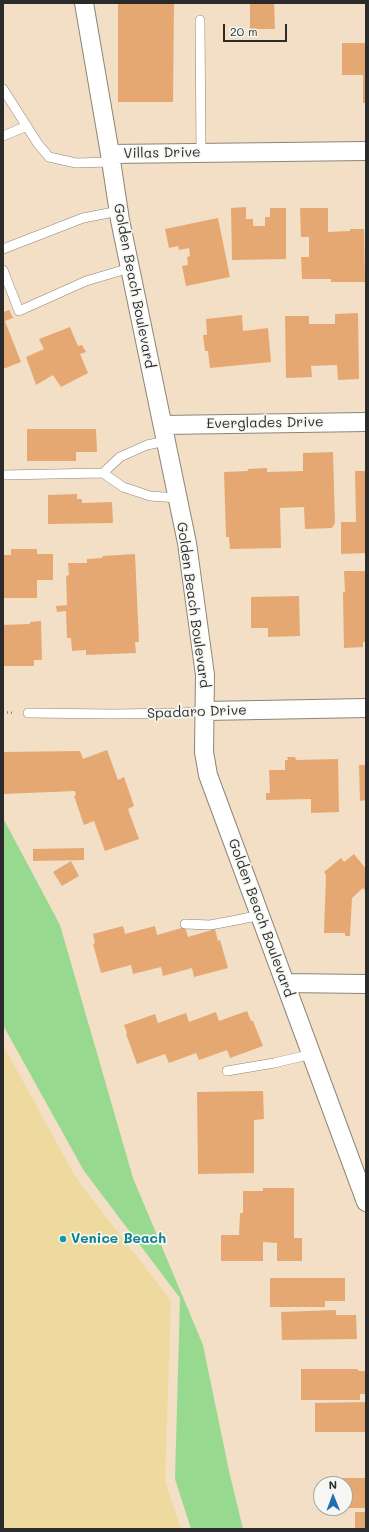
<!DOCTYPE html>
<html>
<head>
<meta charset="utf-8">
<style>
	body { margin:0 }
	#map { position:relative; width:369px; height:1532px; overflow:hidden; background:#f2dfc5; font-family:Mali,sans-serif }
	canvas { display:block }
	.frame { position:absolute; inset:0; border:4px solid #2b2b2b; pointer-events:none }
	.north { position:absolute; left:313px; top:1476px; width:40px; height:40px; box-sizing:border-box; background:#f6f6f2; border:1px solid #a5a5a2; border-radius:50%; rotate:359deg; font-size:11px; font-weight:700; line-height:16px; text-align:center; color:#2b2b2b }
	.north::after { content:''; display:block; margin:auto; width:14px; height:18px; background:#1f6fb2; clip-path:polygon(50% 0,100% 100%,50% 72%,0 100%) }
	.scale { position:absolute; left:223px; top:24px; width:64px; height:18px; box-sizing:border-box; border:2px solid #2b2b2b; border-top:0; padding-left:5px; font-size:12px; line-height:14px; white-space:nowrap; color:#2b2b2b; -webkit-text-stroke:3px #f6f6f2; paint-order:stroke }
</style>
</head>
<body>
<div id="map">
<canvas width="369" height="1532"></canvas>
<div class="frame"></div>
<div class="north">N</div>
<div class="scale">20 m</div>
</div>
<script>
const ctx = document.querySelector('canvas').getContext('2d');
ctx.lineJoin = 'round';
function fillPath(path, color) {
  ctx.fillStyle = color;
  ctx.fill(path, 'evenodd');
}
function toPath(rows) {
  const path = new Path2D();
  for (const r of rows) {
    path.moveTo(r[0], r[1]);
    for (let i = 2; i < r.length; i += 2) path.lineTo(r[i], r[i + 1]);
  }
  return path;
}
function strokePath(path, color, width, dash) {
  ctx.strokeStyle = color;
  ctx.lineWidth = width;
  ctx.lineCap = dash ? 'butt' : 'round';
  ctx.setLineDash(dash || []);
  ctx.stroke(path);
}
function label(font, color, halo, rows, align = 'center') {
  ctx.font = font + ' Mali,sans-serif';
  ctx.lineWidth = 3.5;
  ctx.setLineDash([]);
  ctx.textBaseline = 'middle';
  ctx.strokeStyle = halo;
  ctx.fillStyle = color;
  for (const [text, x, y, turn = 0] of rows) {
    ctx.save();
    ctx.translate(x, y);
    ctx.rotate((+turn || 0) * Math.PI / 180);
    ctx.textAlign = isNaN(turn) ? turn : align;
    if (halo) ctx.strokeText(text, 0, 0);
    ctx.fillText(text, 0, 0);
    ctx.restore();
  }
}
const green = toPath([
	[3,818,60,925,133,1178,203,1345,229,1471,243,1529,191,1529,175,1479,180,1298,84,1171,3,1025]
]);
const sand = toPath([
	[3,1045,76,1178,171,1301,165,1480,181,1529,3,1529]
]);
const building = toPath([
	[118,3,174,3,173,102,118,102],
	[250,3,274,3,275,29,250,29],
	[342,43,366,43,366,103,363,103,363,75,342,75],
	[246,207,246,219,253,219,253,226,265,226,265,217,270,217,270,208,286,208,286,259,232,260,231,208],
	[300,208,328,208,328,232,350,231,350,229,364,229,365,282,331,282,331,279,302,279,301,257,309,257,309,237,301,237],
	[218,218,230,277,186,286,182,266,188,265,187,257,190,256,189,248,179,250,178,246,169,248,165,229],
	[9,310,13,318,5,321,21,362,3,369,3,312],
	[358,313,359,379,338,380,337,365,311,366,312,377,286,378,285,316,309,316,309,324,335,324,335,314],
	[242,315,243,331,268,328,271,362,210,368,208,351,205,351,203,335,207,335,206,319],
	[70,327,78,346,82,345,86,352,80,354,88,373,61,387,53,375,36,385,26,357,44,349,39,339],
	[27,429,96,429,97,452,76,452,76,461,27,461],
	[333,452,335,523,332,528,305,529,304,507,280,508,281,548,230,549,229,537,226,537,224,472,248,471,248,469,267,468,267,472,303,471,303,453],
	[355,471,366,471,366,553,341,554,341,522,356,522],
	[77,494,77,499,82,499,82,503,112,502,113,523,48,524,48,495],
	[11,549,37,549,37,554,53,554,53,580,37,580,37,598,3,598,3,555,11,555],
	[135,554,139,642,135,642,136,653,86,655,86,650,72,651,71,638,67,638,66,611,57,612,56,606,67,605,66,576,69,575,68,563,87,563,87,559,102,558,103,556],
	[344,571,366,571,366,642,363,642,363,647,344,648,343,592,345,592],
	[299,596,300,636,268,637,268,628,251,628,251,597],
	[41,621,42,660,34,660,34,666,4,666,4,661,3,661,3,625,30,624,30,622],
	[107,750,118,780,124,777,134,806,128,809,139,839,105,851,94,821,84,825,74,796,76,795,75,791,3,794,3,752,80,751,83,759],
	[287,757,295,757,296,760,338,759,339,812,311,813,311,799,266,800,266,793,270,793,269,770,285,770,285,760,288,760],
	[359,765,366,765,366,800,360,801],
	[84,848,84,860,33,861,33,849],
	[354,854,366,869,366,891,363,888,352,898,350,936,345,936,345,933,324,933,326,875,324,872,341,858,344,862],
	[71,861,79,876,62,886,53,872],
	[123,926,125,934,155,926,157,935,185,927,188,937,215,929,218,941,220,940,228,968,194,977,192,968,163,976,161,967,133,974,131,965,101,973,93,944,95,943,93,934],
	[247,1011,251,1021,253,1021,263,1046,230,1058,227,1050,199,1060,196,1053,169,1063,165,1054,137,1064,126,1034,127,1033,124,1025,155,1014,158,1023,186,1013,189,1022,216,1012,219,1021],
	[263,1091,264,1119,254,1120,254,1173,198,1174,197,1092],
	[263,1188,294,1188,294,1238,302,1238,302,1261,277,1261,277,1243,263,1242,263,1261,221,1261,221,1235,239,1235,240,1213,243,1213,243,1191,263,1191],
	[270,1278,345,1278,345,1301,325,1301,325,1307,270,1307],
	[336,1310,336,1315,356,1315,357,1339,282,1340,281,1312],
	[301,1369,357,1369,359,1371,366,1371,366,1394,360,1394,360,1400,301,1400],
	[366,1402,366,1432,315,1432,315,1403],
	[341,1478,366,1478,366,1508,345,1508,345,1484,341,1484],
	[355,1512,366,1512,366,1529,355,1529]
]);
const path = toPath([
	[3,712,14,713]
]);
const service = toPath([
	[200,20,201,153],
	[3,89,38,144,49,157,76,163,112,162],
	[3,136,27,126],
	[3,249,83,218,119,211],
	[3,270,19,311,86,281,130,268],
	[103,473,120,457,147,445,166,441],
	[3,475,103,473,123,487,150,496,178,498],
	[28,713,112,714,182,713,205,711],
	[185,924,210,925,237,920,260,915],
	[227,1071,274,1063,312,1054]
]);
const minor = toPath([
	[84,3,110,154,120,220,187,543,205,675,204,752,208,775,366,1202],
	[110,154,366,151],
	[163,425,366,422],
	[205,711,366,708],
	[286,983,366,984]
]);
const markers = [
	[63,1239,4,"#0f9aa8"]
];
const streetNames = [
	["Villas Drive",162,153,-1],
	["Golden Beach Boulevard",134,286,79],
	["Everglades Drive",265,423,-1],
	["Golden Beach Boulevard",193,605,82],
	["Spadaro Drive",197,712,-2],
	["Golden Beach Boulevard",261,918,70]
];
const cultureNames = [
	["Venice Beach",71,1239]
];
fillPath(green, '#98d990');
fillPath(sand, '#eeda9e');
fillPath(building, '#e6a873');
strokePath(service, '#8e8578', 10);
strokePath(minor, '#8e8578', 20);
strokePath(path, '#8e8578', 2.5, [1, 3]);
strokePath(service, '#fff', 9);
strokePath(minor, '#fff', 18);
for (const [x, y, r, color] of markers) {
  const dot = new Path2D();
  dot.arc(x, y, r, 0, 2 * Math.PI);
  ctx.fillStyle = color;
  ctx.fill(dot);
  strokePath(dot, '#f6f6f2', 1.5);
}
label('14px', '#2b2b2b', '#f6f6f2', streetNames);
label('bold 14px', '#0d838f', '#f6f6f2', cultureNames, 'left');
</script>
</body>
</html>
